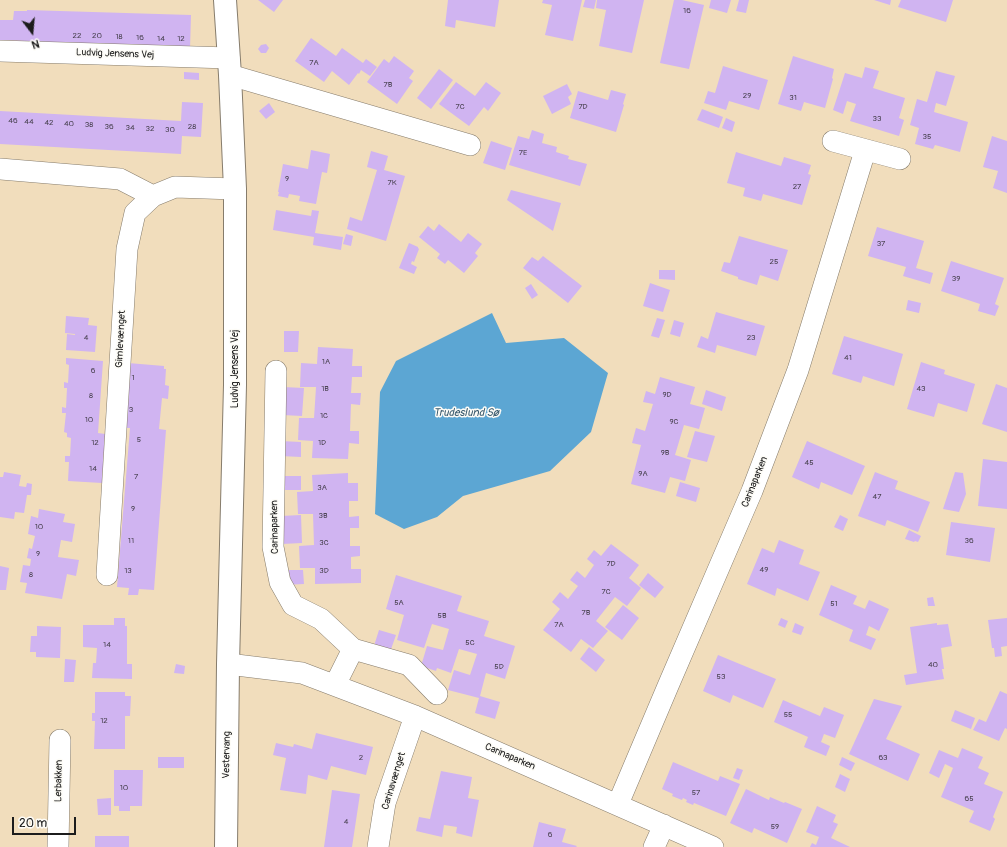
<!DOCTYPE html>
<html>
<head>
<meta charset="utf-8">
<style>
	body { margin:0 }
	#map { position:relative; width:1007px; height:847px; overflow:hidden; background:#f1ddbc; font-family:Pangolin,sans-serif }
	canvas { display:block }
	.north { position:absolute; left:12px; top:12px; width:40px; height:40px; -webkit-text-stroke:3px #fdfcf7; paint-order:stroke; rotate:164deg; font-size:11px; font-weight:700; line-height:16px; text-align:center; color:#1c1c1c }
	.north::after { content:''; display:block; margin:auto; width:14px; height:18px; background:#1c1c1c; clip-path:polygon(50% 0,100% 100%,50% 72%,0 100%) }
	.scale { position:absolute; left:12px; top:817px; width:64px; height:18px; box-sizing:border-box; border:2px solid #1c1c1c; border-top:0; padding-left:5px; font-size:12px; line-height:14px; white-space:nowrap; color:#1c1c1c; -webkit-text-stroke:3px #fdfcf7; paint-order:stroke }
</style>
</head>
<body>
<div id="map">
<canvas width="1007" height="847"></canvas>
<div class="north">N</div>
<div class="scale">20 m</div>
</div>
<script>
const ctx = document.querySelector('canvas').getContext('2d');
ctx.lineJoin = 'round';
function fillPath(path, color) {
  ctx.fillStyle = color;
  ctx.fill(path, 'evenodd');
}
function toPath(rows) {
  const path = new Path2D();
  for (const r of rows) {
    path.moveTo(r[0], r[1]);
    for (let i = 2; i < r.length; i += 2) path.lineTo(r[i], r[i + 1]);
  }
  return path;
}
function strokePath(path, color, width, dash) {
  ctx.strokeStyle = color;
  ctx.lineWidth = width;
  ctx.lineCap = dash ? 'butt' : 'round';
  ctx.setLineDash(dash || []);
  ctx.stroke(path);
}
function label(font, color, halo, rows, align = 'center') {
  ctx.font = font + ' Pangolin,sans-serif';
  ctx.lineWidth = 3;
  ctx.setLineDash([]);
  ctx.textBaseline = 'middle';
  ctx.strokeStyle = halo;
  ctx.fillStyle = color;
  for (const [text, x, y, turn = 0] of rows) {
    ctx.save();
    ctx.translate(x, y);
    ctx.rotate((+turn || 0) * Math.PI / 180);
    ctx.textAlign = isNaN(turn) ? turn : align;
    if (halo) ctx.strokeText(text, 0, 0);
    ctx.fillText(text, 0, 0);
    ctx.restore();
  }
}
const water = toPath([
	[492,313,506,343,564,338,608,373,591,432,550,471,463,496,437,517,404,529,375,514,380,392,396,361]
]);
const building = toPath([
	[258,0,283,0,274,12],
	[448,0,499,0,495,27,456,20,455,28,445,26],
	[543,0,582,0,573,41,545,35,552,5,542,3],
	[585,0,596,0,594,9,583,7],
	[597,0,644,0,632,53,599,46,606,10,596,8],
	[674,0,682,0,704,5,689,69,660,63],
	[711,0,731,0,727,13,709,8],
	[739,0,749,0,746,13,736,11],
	[874,0,891,0,890,5],
	[901,0,953,0,946,22,898,7],
	[27,10,191,15,190,49,26,44,26,41,0,40,0,20,13,20,14,11,27,11],
	[311,38,336,56,342,48,363,63,366,59,377,67,370,76,361,70,359,74,358,73,349,85,332,71,324,82,295,61],
	[266,44,269,48,266,53,261,53,258,49,261,45],
	[394,56,414,71,409,78,413,81,397,104,367,82,384,59,389,63],
	[793,56,834,69,832,78,833,79,825,108,804,102,801,111,778,104],
	[723,66,768,80,759,110,729,101,726,110,704,103,708,91,715,93],
	[865,67,879,71,873,88,905,98,899,118,904,120,899,136,850,121,856,104,847,101,843,114,833,110,845,73,862,78],
	[439,69,453,80,431,109,417,98],
	[936,71,955,76,946,106,936,103,934,112,968,122,960,152,935,145,933,149,915,144,919,128,910,125,917,99,927,102],
	[184,72,199,73,199,80,184,79],
	[456,82,475,96,486,82,501,93,488,111,484,107,469,126,439,104],
	[567,84,572,94,568,97,571,104,552,114,543,96],
	[611,90,626,94,623,104,624,105,616,132,570,118,578,91,608,100],
	[182,102,203,103,201,137,182,136,181,154,0,144,0,111,181,121],
	[269,103,275,112,266,119,259,111],
	[702,109,723,117,719,128,697,120],
	[726,118,735,122,732,132,722,128],
	[532,130,544,134,542,143,557,147,556,152,569,156,568,159,587,164,580,186,509,165,518,136,529,139],
	[992,136,1007,141,1007,193,993,188,998,171,983,167],
	[491,141,512,148,505,170,483,163],
	[311,150,330,154,327,173,322,172,316,204,299,201,300,196,289,194,288,198,278,196,279,192,278,192,283,164,308,169],
	[371,151,388,156,384,170,405,176,386,241,347,229,350,217,362,221,377,170,367,167],
	[736,152,781,166,784,157,811,165,808,174,811,175,802,205,763,194,761,201,743,196,745,188,727,183],
	[511,190,561,203,553,231,507,200],
	[276,210,311,216,312,210,319,211,315,233,343,237,341,250,313,245,314,237,273,230],
	[439,224,461,242,468,233,482,244,475,253,478,256,464,273,448,260,445,264,437,258,440,254,419,237,428,226,434,231],
	[877,227,924,241,916,268,933,273,930,284,903,276,906,267,868,256],
	[346,234,353,236,351,246,343,244],
	[739,236,788,250,778,281,760,275,757,285,738,279,738,277,721,271,724,262,730,263],
	[409,243,418,247,418,248,419,249,414,262,412,261,411,264,417,267,414,274,399,268],
	[543,256,582,286,568,303,523,268,532,257,538,261],
	[951,261,1004,278,995,304,999,306,995,316,978,311,980,304,941,291],
	[659,270,675,270,675,280,659,279],
	[650,283,670,290,663,312,643,306],
	[531,284,538,295,532,299,525,288],
	[908,300,921,303,919,313,906,310],
	[716,312,765,326,756,356,717,345,715,353,697,347,701,336,708,339],
	[66,316,89,318,88,325,97,326,95,352,66,350,67,334,75,335,75,334,65,333],
	[657,318,665,320,659,338,651,336],
	[674,320,684,323,680,337,670,334],
	[284,331,299,331,298,352,284,352],
	[844,336,903,354,894,386,863,376,861,383,832,374],
	[318,347,353,349,352,366,362,366,362,377,352,377,351,393,361,393,360,405,351,404,350,431,359,431,359,444,349,443,348,459,312,458,313,441,298,440,299,418,314,418,315,403,316,387,300,387,301,363,317,364],
	[66,358,103,361,98,433,105,434,102,483,68,481,69,462,65,462,65,456,70,456,71,438,67,437,67,433,64,432,66,413,62,413,62,407,66,408,67,388,64,388,64,382,68,383,69,365,66,364],
	[921,362,945,370,944,374,975,384,967,412,938,403,934,417,907,409],
	[128,363,164,366,164,369,166,369,165,385,169,386,168,399,162,398,159,429,166,430,154,590,139,589,138,595,128,595,129,588,117,587,130,428,123,428],
	[660,377,695,387,690,404,705,408,699,429,684,425,675,455,691,460,685,481,670,477,665,493,631,484,641,445,632,443,636,428,645,431,653,404,643,402,646,391,655,394],
	[996,384,1007,388,1007,432,982,424],
	[283,387,304,388,302,416,282,415],
	[706,390,726,397,722,411,702,404],
	[695,431,715,436,707,462,687,457],
	[280,441,301,442,301,457,280,456],
	[807,441,865,466,852,495,821,482,819,489,792,477],
	[983,459,1007,462,1007,509,978,506],
	[4,472,21,475,19,486,26,487,27,483,32,484,31,495,27,495,24,513,15,512,14,519,0,517,0,477,3,477],
	[875,472,898,481,895,489,930,502,918,532,887,520,885,526,858,516],
	[955,472,963,473,966,494,959,512,943,509],
	[348,473,348,483,358,483,358,501,349,501,349,517,359,516,359,528,350,528,350,546,360,546,360,556,351,557,351,569,361,569,361,583,315,584,315,568,300,568,299,546,314,545,313,514,298,514,297,492,313,491,312,475],
	[280,476,301,476,301,490,280,490],
	[680,482,700,488,696,502,676,496],
	[39,509,65,514,63,522,75,524,72,542,61,540,58,557,79,560,76,576,67,574,62,599,25,593,27,583,20,582,23,565,30,566,31,559,27,558,29,548,32,549,35,536,28,534,31,516,38,518],
	[301,515,302,543,282,544,281,516],
	[840,515,848,519,843,531,834,527],
	[951,522,995,528,990,562,946,555],
	[909,530,921,536,918,542,915,541,914,542,905,539],
	[779,540,804,550,799,564,820,572,808,601,777,588,775,596,747,584,762,548,774,553],
	[611,544,639,565,629,578,641,588,627,606,615,597,596,621,608,631,593,648,581,639,571,652,543,630,560,609,552,602,560,592,568,599,578,586,570,580,577,571,585,578,594,565,587,559,594,550,601,556],
	[0,566,9,568,6,590,0,590],
	[282,570,303,570,304,584,283,585],
	[648,573,664,587,655,598,639,585],
	[396,575,462,596,457,611,489,621,484,636,515,646,505,679,486,673,480,696,500,702,495,719,475,713,479,698,448,690,454,670,470,675,477,654,459,649,451,673,437,668,436,671,421,666,427,646,443,650,449,629,432,624,424,648,397,640,404,615,386,609],
	[831,585,857,596,853,604,865,609,869,600,889,609,879,631,869,626,866,635,876,639,871,650,849,641,853,630,819,615],
	[933,597,935,606,928,606,927,598],
	[623,605,639,618,622,640,605,627],
	[114,618,125,618,125,626,127,626,127,664,132,664,132,679,92,678,93,663,96,663,97,648,83,647,83,625,114,625],
	[781,618,788,621,785,628,778,625],
	[1007,618,1007,646,1001,647,1002,656,995,657,994,648,992,648,988,620],
	[795,623,804,627,801,635,792,632],
	[937,623,937,625,948,624,952,646,941,648,944,669,942,669,944,679,906,685,904,675,917,673,910,627],
	[37,626,61,627,60,658,36,657,36,652,30,652,31,636,37,636],
	[379,630,396,635,389,655,373,649],
	[589,647,605,660,596,672,580,659],
	[718,655,776,679,763,708,733,695,730,703,703,691],
	[65,659,76,660,74,682,64,682],
	[176,664,185,666,184,674,174,673],
	[1000,691,1007,694,1007,729,1005,728,999,741,973,730,979,719,986,722],
	[95,692,125,692,125,696,131,696,130,716,125,716,125,749,94,749,95,721,92,721,92,713,95,713],
	[874,699,902,706,886,739,920,754,908,781,849,754],
	[783,700,820,716,824,707,844,715,835,738,824,734,821,742,830,746,826,756,804,747,808,737,774,722],
	[955,710,975,718,971,729,951,721],
	[316,733,373,747,366,775,331,766,327,780,308,775,306,794,280,790,286,758,273,755,276,743,293,747,294,744,312,749],
	[962,748,983,757,978,768,989,773,984,784,1003,792,993,817,995,819,990,831,969,822,974,811,941,797,953,768,945,764,939,778,929,773,939,750,958,758],
	[158,757,184,757,184,768,158,768],
	[842,757,855,763,851,771,839,765],
	[673,762,718,781,720,776,740,784,726,816,694,803,693,805,686,802,687,800,683,798,682,800,672,796,673,794,662,789],
	[737,768,743,770,739,780,733,778],
	[114,770,143,770,142,806,130,806,130,811,119,811,119,806,114,806],
	[441,771,472,777,468,798,479,800,472,837,456,833,457,827,444,825,442,837,416,831,419,817,430,819],
	[840,774,850,779,845,792,835,787],
	[746,789,769,800,770,797,784,803,785,802,802,809,787,843,754,828,752,833,730,823],
	[332,790,360,794,352,847,324,847],
	[111,798,111,815,98,815,97,799],
	[817,806,836,815,833,822,838,824,831,838,850,847,810,847,812,843,816,845,819,837,806,832],
	[539,822,566,829,562,842,577,846,576,847,533,847],
	[95,836,129,836,129,847,95,847]
]);
const street = toPath([
	[0,51,229,58],
	[230,75,470,145],
	[833,141,900,159],
	[0,169,120,179,153,196],
	[276,371,273,547,280,582,293,605,321,619,353,649],
	[107,575,127,249,135,213,153,196,175,187,235,189],
	[228,664,302,673,415,716,713,847],
	[335,685,353,649,409,665,437,694],
	[618,804,668,686,752,491,798,370,865,151],
	[58,847,60,740],
	[378,847,385,803,415,716],
	[654,847,664,825]
]);
const secondary = toPath([
	[225,0,230,75,235,189,235,385,228,664,226,847]
]);
const numberNames = [
	["16",687,11],
	["22",77,36],
	["20",97,36],
	["18",119,37],
	["16",140,38],
	["14",161,39],
	["12",181,39],
	["7A",314,63],
	["7B",388,85],
	["29",747,96],
	["31",793,98],
	["7C",460,107],
	["7D",583,107],
	["33",877,119],
	["46",13,121],
	["44",29,122],
	["42",49,123],
	["40",69,124],
	["38",89,125],
	["36",109,127],
	["28",192,127],
	["34",130,128],
	["32",150,129],
	["30",170,130],
	["35",927,137],
	["7E",523,153],
	["9",287,179],
	["7K",392,183],
	["27",797,187],
	["37",881,244],
	["25",774,262],
	["39",956,279],
	["4",86,338],
	["23",751,338],
	["41",848,358],
	["1A",326,362],
	["6",93,371],
	["1",133,378],
	["1B",325,389],
	["43",921,389],
	["9D",667,395],
	["8",91,396],
	["3",131,410],
	["1C",324,416],
	["10",89,420],
	["9C",674,422],
	["5",139,440],
	["12",95,443],
	["1D",322,443],
	["9B",665,453],
	["45",809,463],
	["14",93,469],
	["9A",643,474],
	["7",136,477],
	["3A",322,488],
	["47",877,497],
	["9",133,509],
	["3B",323,516],
	["10",39,527],
	["11",131,541],
	["36",969,541],
	["3C",324,543],
	["9",38,554],
	["7D",611,564],
	["49",764,570],
	["13",128,571],
	["3D",324,571],
	["8",31,575],
	["7C",606,592],
	["5A",399,603],
	["51",834,604],
	["7B",586,613],
	["5B",442,616],
	["7A",559,625],
	["5C",470,643],
	["14",107,645],
	["40",933,665],
	["5D",499,667],
	["53",721,677],
	["55",788,715],
	["12",104,721],
	["2",361,758],
	["63",883,758],
	["10",124,788],
	["57",696,793],
	["65",969,799],
	["4",346,822],
	["59",775,827],
	["6",550,835]
];
const streetNames = [
	["Ludvig Jensens Vej",115,54,2],
	["Gimlevænget",121,339,-87],
	["Ludvig Jensens Vej",235,369,-90],
	["Carinaparken",755,482,-68],
	["Carinaparken",275,527,-91],
	["Vestervang",227,755,-89],
	["Carinaparken",510,757,23],
	["Lerbakken",59,781,-89],
	["Carinavænget",394,781,-73]
];
const waterNames = [
	["Trudeslund Sø",466,413]
];
fillPath(water, '#5ca6d3');
fillPath(building, '#d0b4f1');
strokePath(street, '#867c6c', 22);
strokePath(secondary, '#867c6c', 24);
strokePath(street, '#fff', 21);
strokePath(secondary, '#fff', 22);
label('8px', '#494251', null, numberNames);
label('10px', '#1c1c1c', '#fdfcf7', streetNames);
label('italic 11px', '#395a6e', '#fdfcf7', waterNames);
</script>
</body>
</html>
